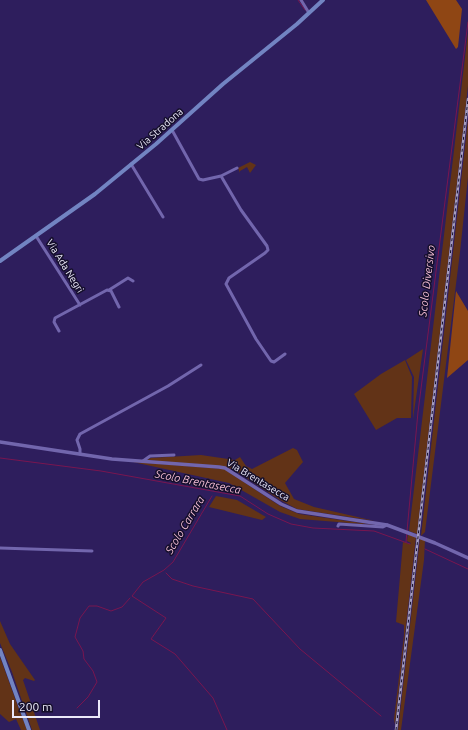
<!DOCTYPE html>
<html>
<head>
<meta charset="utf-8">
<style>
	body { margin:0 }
	#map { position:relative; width:468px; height:730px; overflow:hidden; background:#2e1e5d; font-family:Ubuntu,sans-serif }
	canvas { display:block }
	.scale { position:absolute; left:12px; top:700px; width:88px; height:18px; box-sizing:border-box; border:2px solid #ebe9f9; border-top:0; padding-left:5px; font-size:12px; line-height:14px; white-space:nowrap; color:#ebe9f9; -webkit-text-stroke:3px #150f2b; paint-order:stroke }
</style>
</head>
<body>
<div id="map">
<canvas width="468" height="730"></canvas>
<div class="scale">200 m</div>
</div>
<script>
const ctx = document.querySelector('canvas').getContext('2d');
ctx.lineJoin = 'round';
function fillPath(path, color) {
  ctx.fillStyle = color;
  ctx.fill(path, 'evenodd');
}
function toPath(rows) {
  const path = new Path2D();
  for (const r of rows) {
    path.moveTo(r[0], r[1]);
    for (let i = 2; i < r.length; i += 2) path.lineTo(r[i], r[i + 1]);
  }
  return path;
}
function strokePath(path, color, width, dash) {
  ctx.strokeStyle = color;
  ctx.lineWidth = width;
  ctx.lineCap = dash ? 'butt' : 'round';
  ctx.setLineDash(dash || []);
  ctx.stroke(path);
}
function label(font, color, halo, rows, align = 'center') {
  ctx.font = font + ' Ubuntu,sans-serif';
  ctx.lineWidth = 3;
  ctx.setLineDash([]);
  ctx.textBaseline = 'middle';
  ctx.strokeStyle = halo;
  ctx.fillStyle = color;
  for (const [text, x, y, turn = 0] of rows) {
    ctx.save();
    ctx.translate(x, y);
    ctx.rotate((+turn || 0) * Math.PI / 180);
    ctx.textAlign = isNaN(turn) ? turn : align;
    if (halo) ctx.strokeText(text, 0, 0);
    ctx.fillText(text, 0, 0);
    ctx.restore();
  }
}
const built = toPath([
	[468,86,468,119,398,730,394,730]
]);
const green = toPath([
	[468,32,468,86,417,534,409,531],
	[468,119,468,177,460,252,425,532,421,536],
	[250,162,256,165,250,173,247,167,240,171,240,173,238,168],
	[423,349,413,419,414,377,406,360],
	[405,360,412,377,411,418,397,418,376,430,354,394,381,374],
	[293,448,297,450,303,462,285,483,294,499,314,507,375,521,297,509,280,500,234,470,222,466,147,460,151,458,201,455,235,460,240,457,246,466,252,469],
	[133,462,224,469,280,506,299,514,375,525,300,519,280,512,229,483],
	[216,496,237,500,266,517,262,520,209,507],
	[408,534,416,537,395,725,394,719,404,635,404,625,396,622,403,542,410,544,411,543,407,541],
	[420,538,425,540,424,560,401,730,398,730],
	[0,621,10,644,35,680,34,681,25,678,23,680,40,730,32,730,12,672,0,643],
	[0,657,16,701,27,730,21,730,16,719,9,722,0,714]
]);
const forest = toPath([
	[426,0,456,0,462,9,458,47,456,49],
	[456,291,468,311,468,360,447,378]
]);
const stream = toPath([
	[298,0,305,10],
	[0,458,101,471,240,496,268,514,291,524,313,528,374,531,410,544],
	[212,496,173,562,164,570,143,582,132,596,166,618,151,639,175,654,213,698,227,730],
	[406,542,418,412,468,22],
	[425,549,468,569],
	[166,573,172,579,193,586,253,599,300,649,381,716],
	[77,708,88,697,97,682,93,671,84,659,83,651,75,637,80,618,89,606,97,606,111,611,122,607,130,598]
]);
const minor = toPath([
	[301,0,309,13],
	[172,130,199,179,203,180,221,176,241,210,267,246,268,250,265,253,229,278,226,284,256,339,271,361,274,362,285,354],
	[131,164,163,217],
	[221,176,237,168],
	[36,236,80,305],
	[109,290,128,278,133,281],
	[59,331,54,322,55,318,107,290,111,291,119,307],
	[80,454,80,449,77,440,80,434,168,386,201,365],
	[143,461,150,456,174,455],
	[338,526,339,524,383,527,387,525],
	[0,548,92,551]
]);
const tertiary = toPath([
	[0,442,112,459,219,467,225,468,281,504,297,511,387,525,435,543,468,558]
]);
const secondary = toPath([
	[0,261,95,194,156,144,223,84,297,24,323,0],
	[0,650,29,730]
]);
const rail = toPath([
	[396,730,468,99]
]);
const streetNames = [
	["Via Stradona",160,129,-41],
	["Via Ada Negri",65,266,58],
	["Via Brentasecca",258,480,31]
];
const waterNames = [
	["Scolo Diversivo",427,281,-83],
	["Scolo Brentasecca",198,482,11],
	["Scolo Carrara",185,525,-59]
];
fillPath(built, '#342269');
fillPath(green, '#623317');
fillPath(forest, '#8f4614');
strokePath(stream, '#791650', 1);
strokePath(minor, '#7266ad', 3);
strokePath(tertiary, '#7266ad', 3.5);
strokePath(secondary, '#7284c2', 4);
strokePath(rail, '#a79fc1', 2.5);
strokePath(rail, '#150f2b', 1, [3]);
label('10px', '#ebe9f9', '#150f2b', streetNames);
label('italic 11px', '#f4bed6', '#150f2b', waterNames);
</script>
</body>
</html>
